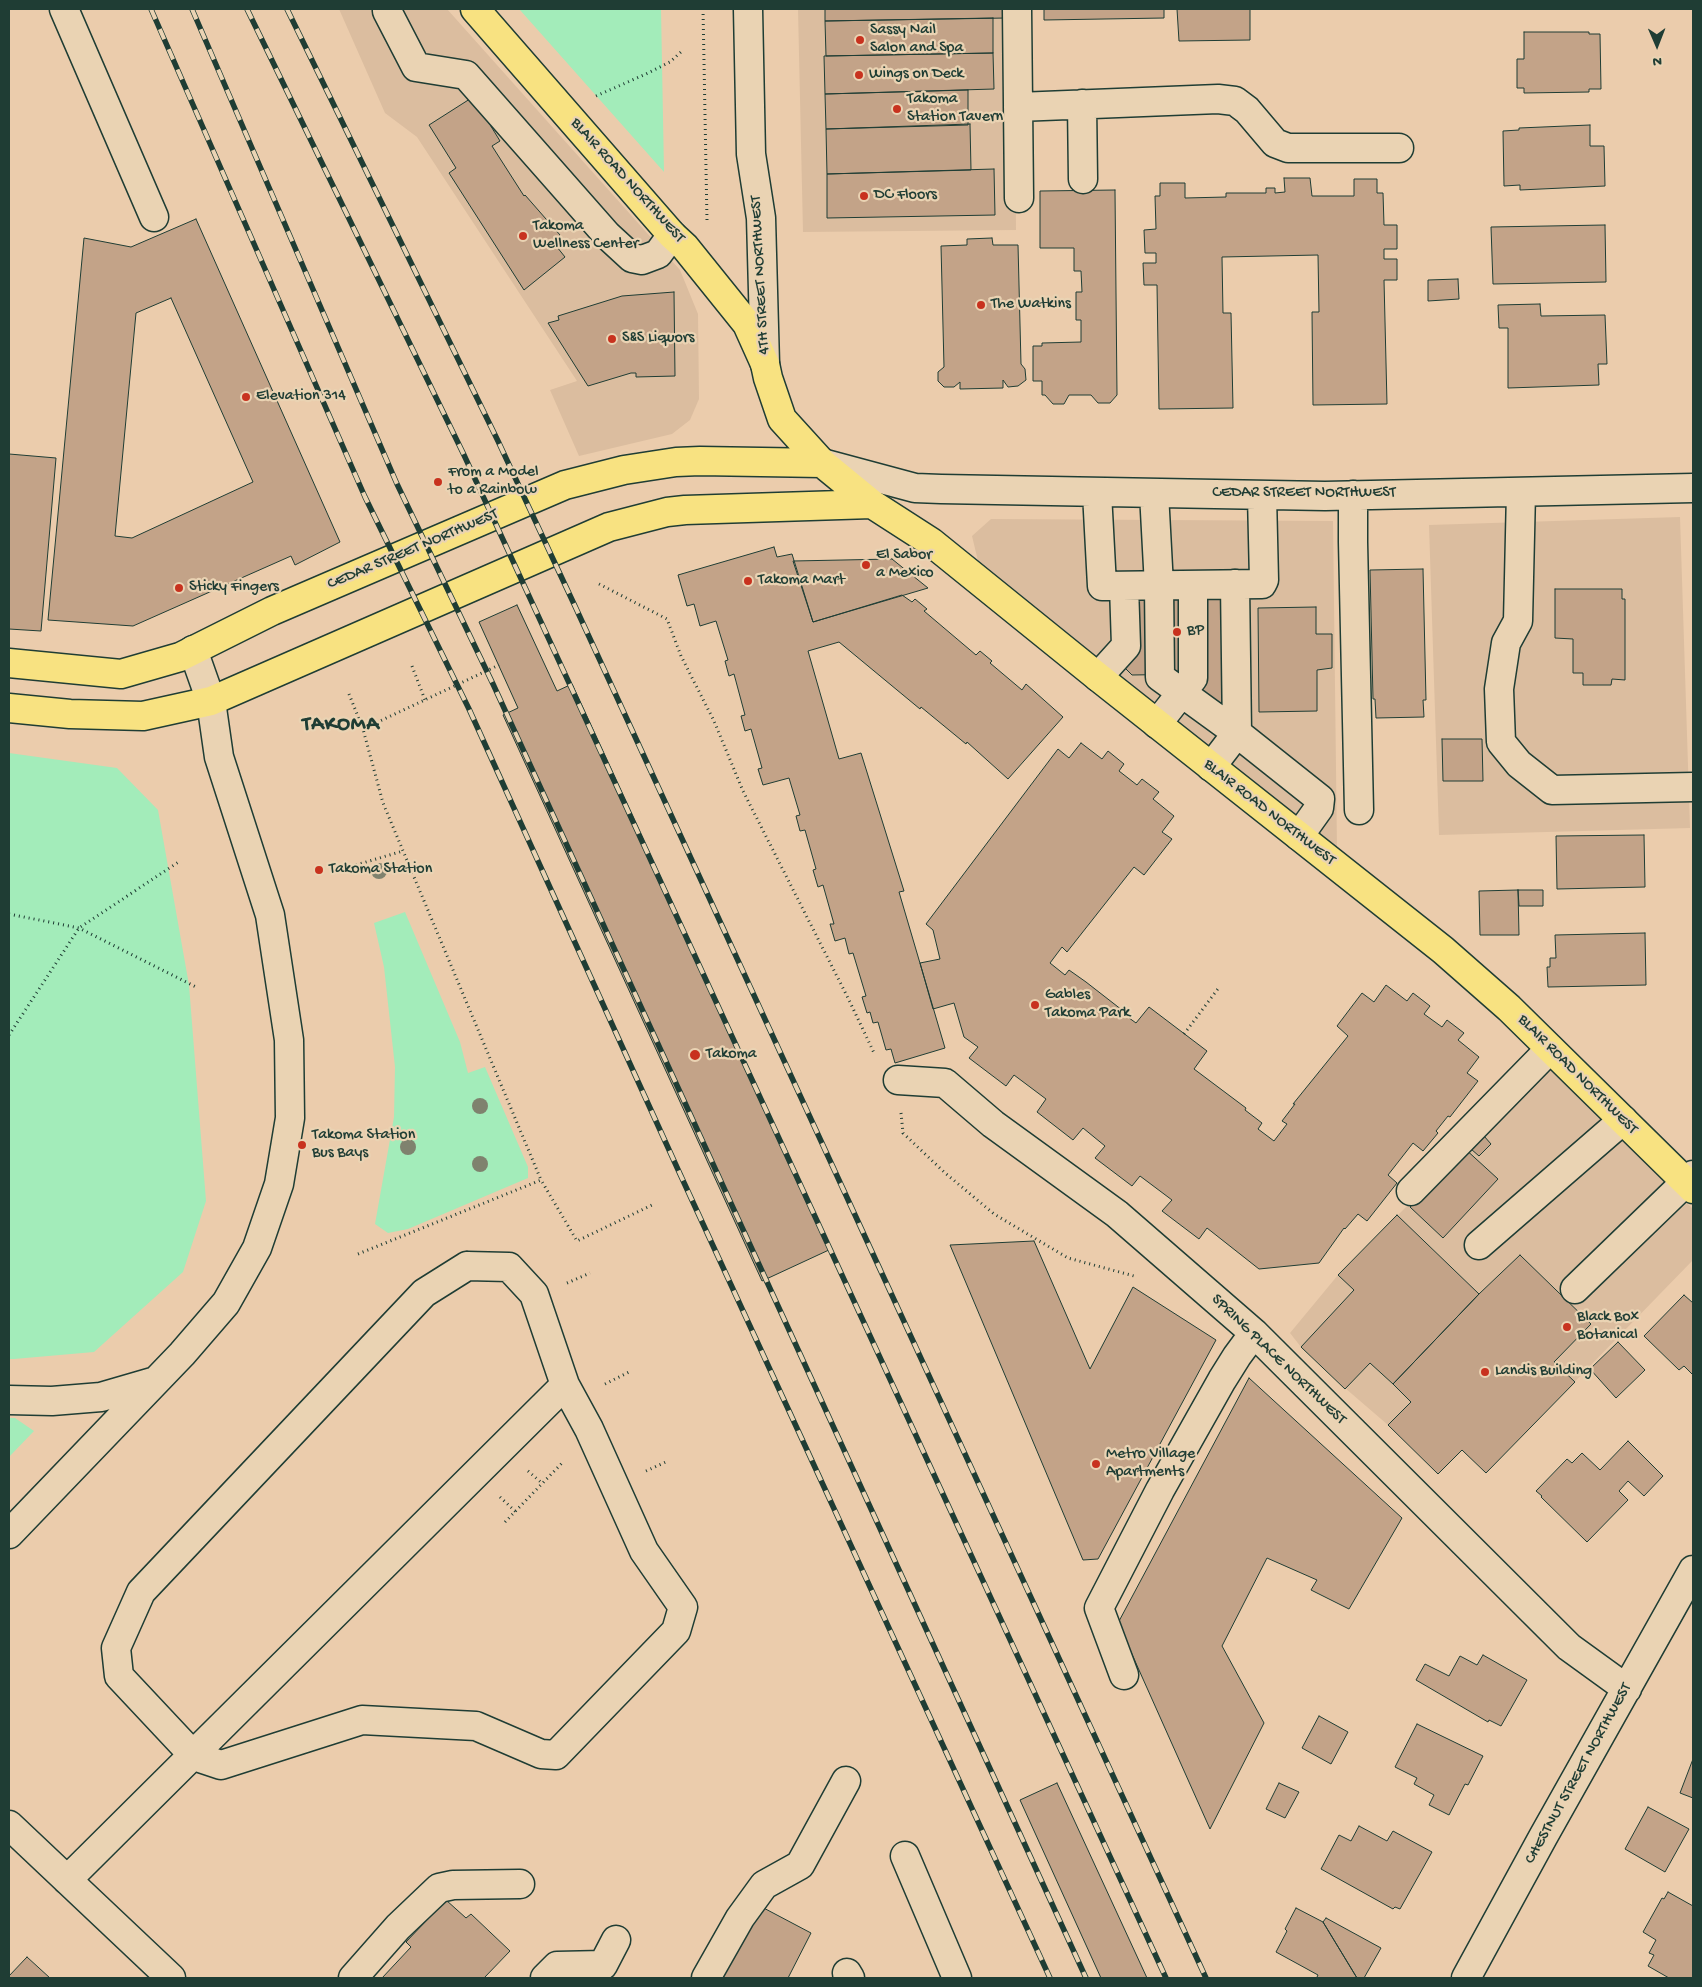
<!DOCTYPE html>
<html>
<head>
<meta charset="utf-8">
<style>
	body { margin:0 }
	#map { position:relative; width:1702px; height:1987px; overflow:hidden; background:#ebccac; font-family:"Gochi Hand",sans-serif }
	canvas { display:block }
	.frame { position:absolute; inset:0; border:10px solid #1f3d34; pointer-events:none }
	.north { position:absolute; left:1632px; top:20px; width:50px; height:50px; -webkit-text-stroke:4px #ead3b3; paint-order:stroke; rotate:179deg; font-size:14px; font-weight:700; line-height:20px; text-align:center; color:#1f3d34 }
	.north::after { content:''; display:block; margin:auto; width:18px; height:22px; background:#1f3d34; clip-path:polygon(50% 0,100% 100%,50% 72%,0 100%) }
</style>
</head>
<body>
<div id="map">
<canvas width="1702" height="1987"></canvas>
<div class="frame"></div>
<div class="north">N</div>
</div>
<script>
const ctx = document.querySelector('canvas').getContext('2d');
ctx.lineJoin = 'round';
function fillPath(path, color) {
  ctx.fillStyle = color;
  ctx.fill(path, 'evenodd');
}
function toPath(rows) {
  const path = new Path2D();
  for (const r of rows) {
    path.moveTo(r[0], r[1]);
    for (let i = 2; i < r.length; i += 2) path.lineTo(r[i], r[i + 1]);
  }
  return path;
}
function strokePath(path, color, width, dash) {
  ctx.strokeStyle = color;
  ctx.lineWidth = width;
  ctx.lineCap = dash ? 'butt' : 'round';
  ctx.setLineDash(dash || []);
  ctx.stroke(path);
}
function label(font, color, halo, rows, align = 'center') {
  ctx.font = font + ' "Gochi Hand",sans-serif';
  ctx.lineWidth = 4.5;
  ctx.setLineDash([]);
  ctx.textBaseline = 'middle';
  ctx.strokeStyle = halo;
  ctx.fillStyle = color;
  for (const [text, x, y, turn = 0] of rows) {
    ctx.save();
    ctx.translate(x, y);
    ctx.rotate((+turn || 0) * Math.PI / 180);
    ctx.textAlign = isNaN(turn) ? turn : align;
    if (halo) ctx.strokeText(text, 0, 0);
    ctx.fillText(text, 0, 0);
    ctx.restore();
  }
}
const built = toPath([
	[339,9,447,9,680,270,698,314,699,399,690,420,672,434,579,456,550,390,577,381,417,137,385,113],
	[798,9,1014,9,1016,230,803,232],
	[1680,517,1690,828,1439,835,1429,525],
	[991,519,1333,521,1337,851,978,561,972,536],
	[1544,1063,1693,1209,1693,1260,1486,1473,1462,1450,1438,1474,1388,1425,1345,1388,1301,1347,1290,1333,1338,1275,1423,1190]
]);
const green = toPath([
	[554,9,661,9,664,172,520,10],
	[9,753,117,768,158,810,189,985,206,1201,183,1272,94,1352,14,1359,9,1359],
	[405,912,460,1042,468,1073,485,1067,528,1167,528,1178,408,1229,388,1233,375,1224,394,1117,395,1067,384,967,374,923],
	[9,1418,15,1418,34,1431,9,1457]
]);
const building = toPath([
	[825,9,1006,9,1006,18,825,21,825,9],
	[1044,9,1164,9,1164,18,1044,20,1044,9],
	[1177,9,1250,9,1250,40,1179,41,1177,9],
	[993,18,993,53,826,56,825,21,993,18],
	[1524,32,1589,32,1589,34,1600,34,1601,89,1589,89,1589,92,1524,93,1524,88,1517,88,1517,59,1524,59,1524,32],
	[993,53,994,89,825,94,824,56,993,53],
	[968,90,968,125,826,129,825,94,968,90],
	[473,97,500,141,492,146,524,196,525,195,560,235,553,242,565,257,524,290,449,173,456,168,429,125,473,97],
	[970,124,971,170,827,174,826,129,970,124],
	[1590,125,1590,146,1604,146,1605,186,1520,190,1520,185,1504,186,1503,131,1519,130,1519,128,1590,125],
	[994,169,995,215,827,218,827,174,994,169],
	[1284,178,1310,178,1312,196,1354,196,1354,179,1377,179,1377,193,1383,193,1384,225,1397,225,1397,249,1384,249,1384,259,1397,259,1397,280,1384,280,1387,404,1313,405,1312,312,1319,312,1318,255,1222,257,1223,313,1231,313,1233,408,1159,409,1157,285,1144,285,1143,263,1156,263,1156,253,1145,253,1144,230,1156,229,1155,196,1160,196,1160,183,1185,183,1185,198,1226,197,1226,193,1266,193,1266,188,1275,188,1275,193,1285,192,1284,178],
	[1115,190,1117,395,1110,403,1098,403,1091,395,1069,395,1064,404,1053,404,1045,395,1042,395,1042,381,1033,381,1033,346,1042,346,1042,343,1081,342,1081,320,1076,320,1076,292,1082,292,1081,271,1074,271,1074,248,1040,248,1040,191,1115,190],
	[196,219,340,542,295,565,291,556,133,626,48,620,84,238,131,247,196,219],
	[171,298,253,482,132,538,115,536,136,313,171,298],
	[1605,225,1606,282,1493,284,1491,227,1605,225],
	[992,238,993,245,1018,245,1021,364,1025,369,1026,380,1018,386,1008,387,1003,380,1003,388,960,389,960,382,954,387,944,387,938,381,938,372,944,367,941,246,967,245,967,239,992,238],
	[1458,279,1459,299,1428,301,1428,280,1458,279],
	[674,292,675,376,636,377,636,373,631,373,588,386,548,323,559,320,558,316,622,296,674,292],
	[1540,304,1541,316,1605,315,1607,364,1598,364,1599,385,1508,388,1508,328,1499,328,1498,305,1540,304],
	[9,454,56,458,41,631,9,629,9,454],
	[774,547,777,557,792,554,813,622,902,595,912,602,915,599,927,609,924,611,976,655,980,651,992,661,990,663,1022,690,1026,684,1063,717,1008,779,967,742,966,744,921,707,920,709,839,642,808,651,839,759,861,753,904,891,899,892,945,1048,895,1063,891,1049,886,1050,878,1022,873,1023,870,1012,867,1013,862,997,866,996,853,953,849,954,845,938,835,941,830,924,834,924,823,885,818,887,813,870,816,869,805,830,800,831,796,816,800,815,789,778,763,785,758,769,762,768,751,729,745,731,741,716,745,715,734,674,729,676,725,661,728,660,716,621,700,626,694,604,687,606,678,575,774,547],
	[892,559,928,588,813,622,793,561,892,559],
	[1423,569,1426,700,1423,700,1424,717,1376,718,1375,699,1373,699,1370,570,1423,569],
	[1555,589,1622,589,1622,599,1625,599,1625,680,1612,679,1611,685,1583,685,1583,673,1573,673,1573,639,1555,638,1555,589],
	[1243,595,1244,713,1198,714,1197,674,1132,675,1119,662,1118,597,1243,595],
	[517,605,557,691,572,684,831,1249,762,1281,503,715,518,708,479,622,517,605],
	[1316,607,1316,634,1332,634,1332,668,1317,670,1317,711,1259,712,1258,608,1316,607],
	[1442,739,1482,739,1483,781,1443,781,1442,739],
	[1081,743,1102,759,1108,751,1124,764,1119,771,1137,785,1142,779,1159,792,1153,799,1174,816,1162,832,1172,839,1144,875,1134,867,1067,952,1062,947,1050,963,1065,975,1069,970,1086,982,1122,1010,1121,1012,1136,1023,1149,1007,1207,1051,1194,1069,1246,1108,1245,1110,1262,1123,1258,1129,1274,1141,1287,1124,1282,1121,1295,1104,1293,1104,1348,1036,1337,1026,1362,993,1374,1002,1386,985,1407,1001,1413,993,1430,1006,1424,1014,1442,1027,1447,1020,1464,1033,1458,1040,1479,1057,1467,1073,1478,1081,1450,1117,1448,1116,1436,1131,1438,1133,1423,1151,1413,1143,1388,1175,1397,1183,1367,1221,1358,1214,1345,1229,1344,1228,1319,1263,1259,1269,1207,1228,1199,1239,1162,1211,1172,1200,1140,1176,1132,1186,1095,1158,1105,1146,1083,1128,1073,1140,1037,1112,1046,1099,1014,1075,1006,1086,969,1058,978,1047,964,1037,954,1003,933,1009,920,963,940,959,933,930,926,924,1058,749,1069,758,1081,743],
	[1644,835,1645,887,1557,889,1556,836,1644,835],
	[1518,890,1543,890,1543,906,1519,906,1518,890],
	[1518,890,1519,935,1480,935,1479,891,1518,890],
	[1645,933,1646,985,1548,987,1547,967,1550,967,1550,958,1556,958,1555,935,1645,933],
	[1484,1136,1491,1144,1479,1156,1471,1149,1484,1136],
	[1463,1147,1498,1179,1443,1238,1410,1207,1463,1147],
	[1397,1215,1479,1294,1393,1384,1370,1363,1345,1389,1301,1347,1354,1290,1338,1275,1397,1215],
	[1034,1241,1090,1369,1133,1287,1216,1340,1098,1559,1083,1560,950,1245,1034,1241],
	[1520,1255,1591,1324,1554,1362,1575,1382,1486,1473,1462,1450,1438,1474,1388,1425,1411,1402,1393,1384,1479,1294,1520,1255],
	[1684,1295,1693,1303,1693,1375,1684,1366,1679,1370,1644,1336,1684,1295],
	[1618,1342,1645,1370,1616,1398,1590,1369,1618,1342],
	[1249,1378,1402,1518,1349,1609,1311,1590,1317,1580,1267,1558,1222,1646,1264,1723,1210,1829,1118,1623,1249,1378],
	[1628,1441,1663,1476,1644,1496,1628,1481,1619,1491,1628,1500,1587,1542,1541,1497,1542,1496,1536,1491,1567,1459,1572,1463,1582,1453,1600,1470,1628,1441],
	[1483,1655,1527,1680,1501,1726,1489,1720,1488,1722,1416,1680,1425,1664,1449,1676,1460,1656,1477,1665,1483,1655],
	[1319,1716,1348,1732,1331,1764,1302,1748,1319,1716],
	[1417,1724,1483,1756,1468,1785,1465,1784,1449,1815,1429,1805,1434,1795,1414,1784,1417,1778,1395,1767,1417,1724],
	[1693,1759,1693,1798,1680,1793,1693,1759],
	[1057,1783,1147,1978,1101,1978,1020,1800,1057,1783],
	[1279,1783,1299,1792,1285,1818,1266,1809,1279,1783],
	[1648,1807,1689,1829,1665,1872,1625,1849,1648,1807],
	[1359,1826,1387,1841,1393,1831,1432,1852,1400,1909,1395,1907,1393,1909,1321,1869,1339,1835,1351,1841,1359,1826],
	[1668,1892,1693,1906,1693,1978,1669,1978,1648,1966,1654,1955,1649,1953,1656,1940,1643,1932,1662,1898,1664,1899,1668,1892],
	[446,1900,466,1918,471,1914,510,1951,484,1978,382,1978,411,1947,406,1942,446,1900],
	[758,1905,811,1933,788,1978,721,1978,758,1905],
	[1296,1908,1323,1922,1357,1978,1318,1978,1317,1977,1318,1975,1276,1952,1287,1931,1285,1929,1296,1908],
	[1326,1918,1381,1948,1364,1978,1357,1978,1323,1922,1326,1918],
	[27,1957,50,1978,9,1978,9,1976,27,1957]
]);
const path = toPath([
	[703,9,707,221],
	[596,96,646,74,670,62,681,52],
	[599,584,667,619,681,656,714,721,743,791,849,1000,875,1055],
	[412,666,425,700],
	[349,694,363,729,383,803,541,1180],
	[363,729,499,665],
	[356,865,403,851],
	[9,914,79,928,196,987],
	[1184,1034,1220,986],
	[9,1035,79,928,180,861],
	[901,1113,903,1133,944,1172,994,1214,1068,1258,1134,1276],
	[358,1254,541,1180,577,1241,652,1205],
	[567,1283,590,1273],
	[605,1384,631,1371],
	[528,1471,543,1484],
	[646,1471,668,1461],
	[500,1497,516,1512],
	[505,1522,564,1461]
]);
const minor = toPath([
	[64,9,154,217],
	[748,9,751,154,761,218,765,364],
	[1017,9,1019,198],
	[387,11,416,67,466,75,607,235,632,258,642,260,658,254,672,235],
	[1082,104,1083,179],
	[1018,107,1218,99,1235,101,1247,110,1275,143,1288,148,1399,148],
	[822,463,915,488,941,489,1325,496,1693,488],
	[1521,492,1518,621,1506,643,1499,689,1501,742,1519,764,1552,790,1693,787],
	[1097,493,1102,586,1262,584,1264,580,1262,496],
	[1154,493,1159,586,1160,677,1237,733,1320,799,1319,808,1299,836],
	[1353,495,1353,542,1359,810],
	[1098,677,1126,646,1124,586],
	[1157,724,1193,678,1193,585],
	[1211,767,1237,733,1235,584],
	[898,1080,945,1083,993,1124,1117,1214,1254,1333,1569,1647,1627,1689],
	[1411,1191,1550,1049],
	[1479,1245,1623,1120],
	[467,1266,509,1267,534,1294,565,1385,589,1429,644,1551,683,1607,676,1631,556,1755,541,1754,476,1726,362,1720,221,1765,194,1756,119,1676,116,1648,141,1592,424,1293,467,1266],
	[1575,1289,1693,1175],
	[9,1400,52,1401,101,1397,156,1381],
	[9,1534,182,1354,226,1303,257,1248,279,1184,290,1118,289,1040,270,915,219,757,211,701,193,650],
	[1124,1675,1099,1608,1160,1490,1222,1380,1237,1356,1254,1333],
	[9,1825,171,1978],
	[905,1856,957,1978],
	[67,1880,565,1385],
	[847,1973,850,1978],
	[353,1978,398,1927,439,1888,453,1885,520,1884],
	[545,1978,557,1966,603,1965,616,1940],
	[706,1978,740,1918,764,1885,800,1865,846,1781],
	[1466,1978,1543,1837,1693,1570]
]);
const major = toPath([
	[475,9,672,235,685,247,747,324,765,364,768,378,782,419,822,463,872,504,931,542,1098,677,1443,950,1509,1008,1693,1189],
	[9,663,121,674,180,657,272,611,565,485,624,470,676,462,700,461,822,463],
	[9,708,70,714,143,716,211,701,609,527,667,512,685,510,872,504]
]);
const rail = toPath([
	[151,9,365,497,469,709,680,1174,1050,1978],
	[192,9,397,484,493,684,1086,1978],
	[247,9,464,455,1166,1978],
	[287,9,498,441,574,604,1206,1978]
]);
const trees = [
	[379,871],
	[480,1106],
	[408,1147],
	[480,1164]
];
const markers = [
	[860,40,5,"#c8321e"],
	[859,75,5,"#c8321e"],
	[897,109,5,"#c8321e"],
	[864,196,5,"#c8321e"],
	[523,236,5,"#c8321e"],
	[981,305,5,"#c8321e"],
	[612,339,5,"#c8321e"],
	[246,397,5,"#c8321e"],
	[438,482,5,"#c8321e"],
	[866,565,5,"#c8321e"],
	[748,581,5,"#c8321e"],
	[179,588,5,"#c8321e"],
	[1177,632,5,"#c8321e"],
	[319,870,5,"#c8321e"],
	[1035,1005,5,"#c8321e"],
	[695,1055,6,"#c8321e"],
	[302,1145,5,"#c8321e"],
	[1567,1327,5,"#c8321e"],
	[1485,1372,5,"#c8321e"],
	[1096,1464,5,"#c8321e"]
];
const poiNames = [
	["Sassy Nail",870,31],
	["Salon and Spa",870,49],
	["Wings on Deck",869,75],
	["Takoma",907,100],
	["Station Tavern",907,118],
	["DC Floors",874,196],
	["Takoma",533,227],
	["Wellness Center",533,245],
	["The Watkins",991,305],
	["S&S Liquors",622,339],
	["Elevation 314",256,397],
	["From a Model",448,473],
	["to a Rainbow",448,491],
	["El Sabor",876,556],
	["a Mexico",876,574],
	["Takoma Mart",758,581],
	["Sticky Fingers",189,588],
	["BP",1187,632],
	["Takoma Station",329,870],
	["Gables",1045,996],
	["Takoma Park",1045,1014],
	["Takoma",706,1055],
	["Takoma Station",312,1136],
	["Bus Bays",312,1154],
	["Black Box",1577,1318],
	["Botanical",1577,1336],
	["Landis Building",1495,1372],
	["Metro Village",1106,1455],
	["Apartments",1106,1473]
];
const streetNames = [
	["BLAIR ROAD NORTHWEST",627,181,48],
	["4TH STREET NORTHWEST",761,275,-93],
	["CEDAR STREET NORTHWEST",1304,494],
	["CEDAR STREET NORTHWEST",413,550,-23],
	["BLAIR ROAD NORTHWEST",1269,813,38],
	["BLAIR ROAD NORTHWEST",1577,1075,45],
	["SPRING PLACE NORTHWEST",1278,1360,44],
	["CHESTNUT STREET NORTHWEST",1579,1774,-61]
];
const districtNames = [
	["TAKOMA",341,726]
];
fillPath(built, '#dbbd9f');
fillPath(green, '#a3ecba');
fillPath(building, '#c3a388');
strokePath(building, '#1f3d34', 1);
strokePath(minor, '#1f3d34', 31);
strokePath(major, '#1f3d34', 31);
strokePath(path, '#1f3d34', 3, [1, 4]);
strokePath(minor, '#ead3b3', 28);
strokePath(major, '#f8e281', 28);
strokePath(rail, '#1f3d34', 5.5);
strokePath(rail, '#ead3b3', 4, [11]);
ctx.fillStyle = '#7f826e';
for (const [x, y] of trees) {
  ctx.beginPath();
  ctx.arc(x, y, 8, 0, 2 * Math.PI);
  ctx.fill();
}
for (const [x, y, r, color] of markers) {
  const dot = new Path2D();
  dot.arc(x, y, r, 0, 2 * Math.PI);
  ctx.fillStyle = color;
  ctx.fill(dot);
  strokePath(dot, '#ead3b3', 2);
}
label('16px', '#1f3d34', '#ead3b3', poiNames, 'left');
label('16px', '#1f3d34', '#ead3b3', streetNames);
ctx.letterSpacing = '1px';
label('bold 21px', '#1f3d34', '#ead3b3', districtNames);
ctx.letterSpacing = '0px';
</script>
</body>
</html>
